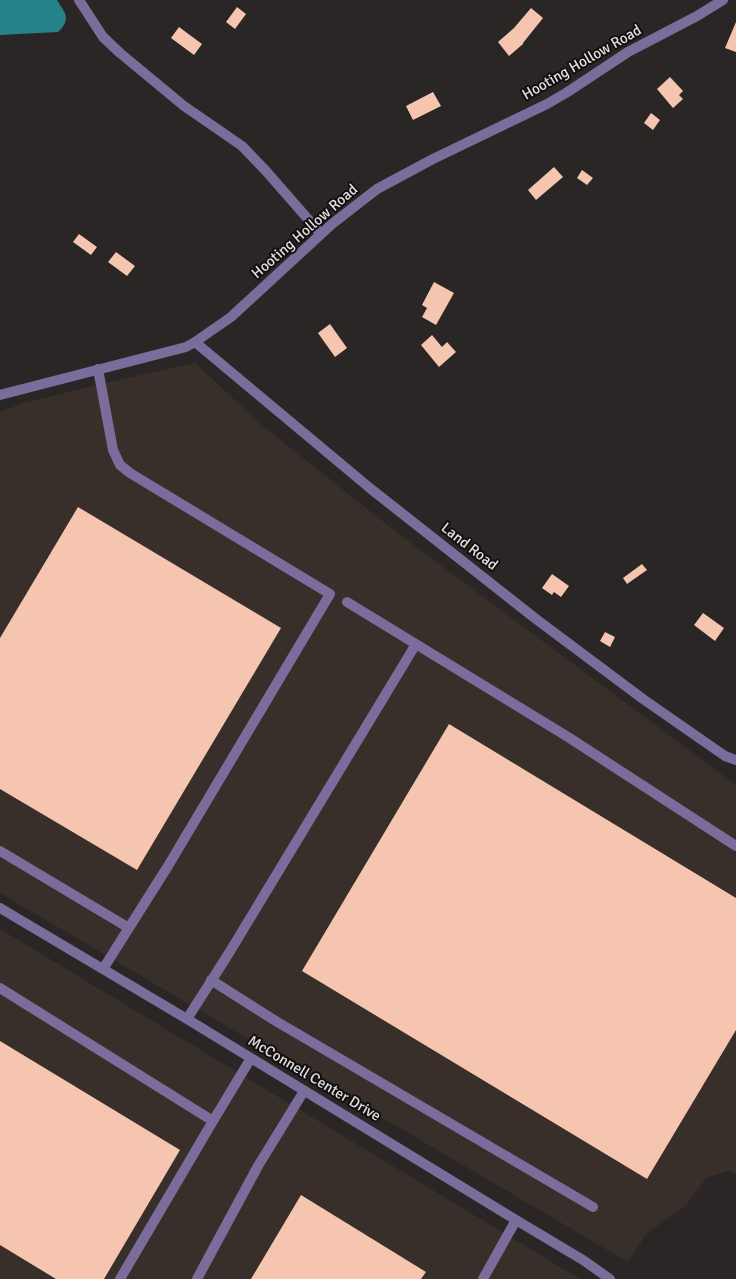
<!DOCTYPE html>
<html>
<head>
<meta charset="utf-8">
<style>
	body { margin:0 }
	canvas { display:block; background:#292625 }
</style>
</head>
<body>
<canvas width="736" height="1279"></canvas>
<script>
const ctx = document.querySelector('canvas').getContext('2d');
ctx.lineJoin = 'round';
function fillPath(path, color) {
  ctx.fillStyle = color;
  ctx.fill(path, 'evenodd');
}
function toPath(rows) {
  const path = new Path2D();
  for (const r of rows) {
    path.moveTo(r[0], r[1]);
    for (let i = 2; i < r.length; i += 2) path.lineTo(r[i], r[i + 1]);
  }
  return path;
}
function strokePath(path, color, width, dash) {
  ctx.strokeStyle = color;
  ctx.lineWidth = width;
  ctx.lineCap = dash ? 'butt' : 'round';
  ctx.setLineDash(dash || []);
  ctx.stroke(path);
}
function label(font, color, halo, rows, align = 'center') {
  ctx.font = font + ' Signika,sans-serif';
  ctx.lineWidth = 4;
  ctx.setLineDash([]);
  ctx.textBaseline = 'middle';
  ctx.strokeStyle = halo;
  ctx.fillStyle = color;
  for (const [text, x, y, turn = 0] of rows) {
    ctx.save();
    ctx.translate(x, y);
    ctx.rotate((+turn || 0) * Math.PI / 180);
    ctx.textAlign = isNaN(turn) ? turn : align;
    if (halo) ctx.strokeText(text, 0, 0);
    ctx.fillText(text, 0, 0);
    ctx.restore();
  }
}
const built = toPath([
	[195,363,263,426,400,535,736,785,736,1174,728,1171,706,1178,686,1205,647,1233,628,1262,0,893,0,412,24,403,114,381],
	[0,929,580,1279,0,1279]
]);
const water = toPath([
	[0,0,57,0,65,13,66,18,65,23,62,28,58,32,0,35]
]);
const building = toPath([
	[237,7,246,14,235,29,226,22],
	[531,8,543,18,523,43,523,44,509,56,498,42,514,28],
	[736,22,736,52,725,48],
	[179,27,202,44,194,55,171,38],
	[670,77,683,91,679,95,683,99,673,108,657,89],
	[433,92,441,106,413,120,406,106],
	[651,113,660,120,653,130,644,123],
	[554,167,563,177,536,200,528,190],
	[582,170,593,178,587,185,577,178],
	[79,234,97,247,91,255,73,242],
	[116,252,135,266,127,276,108,262],
	[434,282,454,293,436,325,422,317,427,308,422,305],
	[330,324,347,348,335,357,318,333],
	[432,335,442,347,447,342,456,352,439,367,421,345],
	[78,507,281,628,137,870,0,789,0,638],
	[642,564,647,570,627,584,623,578],
	[552,574,569,586,561,597,554,592,552,595,542,588],
	[703,613,724,628,715,641,694,625],
	[605,632,615,637,610,647,600,641],
	[449,724,736,898,736,1030,647,1179,302,971],
	[0,1041,180,1150,104,1279,56,1279,0,1245],
	[301,1195,426,1272,421,1279,251,1279]
]);
const minor = toPath([
	[79,0,103,37,120,53,184,106,242,146,266,171,321,234],
	[195,342,371,489,536,619,643,699,725,756,736,760],
	[98,369,113,450,120,465,130,473,330,594,168,866,103,969],
	[0,395,186,347,195,342,231,317,332,224,377,189,433,159,547,104,566,93,628,52,697,16,723,0],
	[347,602,568,737,736,846],
	[0,851,129,928],
	[0,908,187,1019,516,1220,583,1260,610,1279],
	[211,980,274,1020,593,1207],
	[0,988,213,1121,251,1058],
	[187,1019,229,953,416,644],
	[120,1279,213,1121],
	[197,1279,258,1166,304,1091],
	[483,1279,516,1220]
]);
const streetNames = [
	["Hooting Hollow Road",582,63,-30],
	["Hooting Hollow Road",305,232,-41],
	["Land Road",469,547,38],
	["McConnell Center Drive",314,1079,31]
];
fillPath(built, '#382f2b');
fillPath(water, '#26828a');
fillPath(building, '#f6c5b0');
strokePath(minor, '#7a6c9b', 10);
label('15px', '#e3e1e0', '#110f0f', streetNames);
</script>
</body>
</html>
